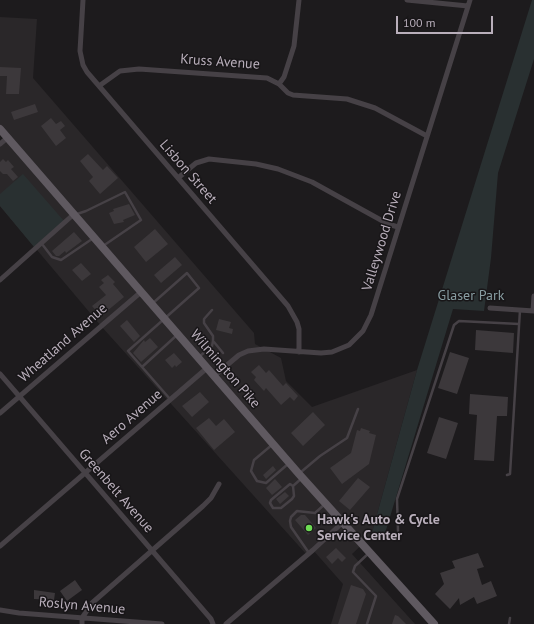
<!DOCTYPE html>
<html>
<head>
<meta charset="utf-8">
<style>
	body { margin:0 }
	#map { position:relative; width:534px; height:624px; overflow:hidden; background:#1d1b1d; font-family:"PT Sans",sans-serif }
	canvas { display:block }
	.scale { position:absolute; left:396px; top:16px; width:97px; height:18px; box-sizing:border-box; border:2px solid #b9afbb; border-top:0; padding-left:5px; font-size:12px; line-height:14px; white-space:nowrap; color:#b9afbb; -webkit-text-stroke:3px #181618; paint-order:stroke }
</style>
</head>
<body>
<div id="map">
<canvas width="534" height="624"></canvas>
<div class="scale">100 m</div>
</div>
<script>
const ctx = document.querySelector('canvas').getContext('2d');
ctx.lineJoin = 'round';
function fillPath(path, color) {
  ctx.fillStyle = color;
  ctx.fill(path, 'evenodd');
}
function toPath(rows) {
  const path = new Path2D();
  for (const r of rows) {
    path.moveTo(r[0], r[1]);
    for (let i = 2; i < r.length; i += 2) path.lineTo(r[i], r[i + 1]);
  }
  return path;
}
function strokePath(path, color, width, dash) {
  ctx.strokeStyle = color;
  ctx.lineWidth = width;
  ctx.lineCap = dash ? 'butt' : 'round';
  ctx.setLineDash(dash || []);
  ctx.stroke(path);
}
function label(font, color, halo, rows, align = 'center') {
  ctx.font = font + ' "PT Sans",sans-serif';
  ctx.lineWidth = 3;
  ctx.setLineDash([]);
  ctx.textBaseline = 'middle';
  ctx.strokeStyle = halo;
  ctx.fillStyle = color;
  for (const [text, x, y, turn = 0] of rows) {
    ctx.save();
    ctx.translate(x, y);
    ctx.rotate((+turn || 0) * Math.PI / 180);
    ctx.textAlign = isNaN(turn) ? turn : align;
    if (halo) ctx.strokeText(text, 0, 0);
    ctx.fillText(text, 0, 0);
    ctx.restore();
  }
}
const built = toPath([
	[0,17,37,19,33,78,254,333,255,344,281,358,286,381,312,407,417,370,371,536,352,554,415,624,331,624,343,584,313,550,307,555,101,326,0,206,0,144,7,138,0,129]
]);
const green = toPath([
	[532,0,534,0,534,59,498,173,491,258,484,311,453,309,383,540,371,536,417,370],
	[23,174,64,221,34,247,0,206,0,194]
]);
const building = toPath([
	[0,67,21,68,19,94,6,94,7,76,0,76],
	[35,104,38,112,14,120,11,112],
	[51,118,56,124,61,121,65,126,60,130,66,138,56,146,41,126],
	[88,154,103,170,107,166,118,178,100,194,89,181,93,177,80,161],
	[3,159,6,162,8,160,14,167,11,169,18,177,13,181,7,174,3,174,0,171,0,162],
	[129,204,135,215,123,220,124,222,114,224,109,213,114,211,113,209],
	[155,229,168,244,146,262,134,247],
	[74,232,82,241,66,253,65,251,59,256,56,256,52,251],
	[175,257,182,265,161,283,154,275],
	[81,263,91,274,82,281,72,270],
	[108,275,115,282,113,284,124,297,101,316,92,306,106,295,99,287,104,283,101,280],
	[219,319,231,322,229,328,233,329,232,334,216,330],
	[127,320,140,336,134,342,120,326],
	[476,330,514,333,513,353,475,350],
	[150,338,158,347,141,362,133,353,144,340,145,342],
	[450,352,469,358,457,394,438,388],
	[174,353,182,362,176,367,175,365,172,368,165,360],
	[259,365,266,373,269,370,283,386,286,383,298,396,294,401,290,397,281,405,266,388,264,391,254,380,256,377,251,372],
	[200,392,209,402,192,417,182,406],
	[470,394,508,397,507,416,497,416,494,461,474,460,477,415,469,414],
	[313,412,325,425,303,446,291,433],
	[439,417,458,423,446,459,427,453],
	[209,418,216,426,224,419,235,432,214,450,196,428],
	[361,428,370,431,369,433,376,435,369,464,342,484,330,468,351,453,357,430,360,431],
	[273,466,276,470,266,479,263,475],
	[358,478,370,487,350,510,339,501],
	[275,479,282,487,272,495,266,488],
	[285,492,289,496,280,504,276,499],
	[301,515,305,515,316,528,308,535,295,520],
	[336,548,346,558,342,562,338,558,332,564,326,557],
	[478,553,484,567,477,569,482,585,491,581,497,596,477,604,474,597,460,605,459,598,450,609,435,594,444,584,440,573,455,568,452,561],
	[75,580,82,590,67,601,60,591],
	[351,585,363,589,366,594,356,624,338,624],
	[34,590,55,593,54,600,34,599],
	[395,615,398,616,406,624,392,624]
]);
const service = toPath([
	[77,214,86,211,125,192,141,220,103,246],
	[42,244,52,257,61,260,92,239],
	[153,303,187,273,199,288,128,351,170,399],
	[214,342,223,353],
	[200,356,212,346,213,341,213,336,204,323,204,319,212,310],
	[142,367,177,335],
	[273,444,254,460,251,471,257,481,266,483,288,464],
	[301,472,320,456,347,438,358,409],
	[507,475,510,474,520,310],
	[293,486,290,484,271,500,270,503,273,508,281,508,292,499,294,496,293,486,302,478],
	[398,531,397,499,454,325,459,321,519,324],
	[309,553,291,527,290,521,291,517,297,511,315,513,325,504],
	[367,624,376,596,353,572,355,566,369,553],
	[509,624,510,618]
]);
const minor = toPath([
	[83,0,80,51,83,65,87,72,288,306,297,322,299,329,299,352],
	[407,0,468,6],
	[279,84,284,77,294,46,299,0],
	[99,86,120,71,139,69,267,78,279,84,288,93,293,95,347,99,375,108,427,136],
	[0,144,7,138],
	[178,178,196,163,209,159,256,164,278,169,312,182,388,224,398,227],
	[0,280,74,214],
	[490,308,534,311],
	[533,311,534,296],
	[0,374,211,619,213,624],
	[214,376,239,355,248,351,264,349,321,353,332,352,349,345,363,331,371,315,470,0],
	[0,413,141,292],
	[0,546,207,368],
	[0,610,19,613,162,624],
	[82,624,82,618,92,603,203,506,211,498,219,484],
	[226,624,313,550,342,523]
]);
const primary = toPath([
	[0,129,299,474,434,624]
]);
const markers = [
	[309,528,4,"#6edc54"]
];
const streetNames = [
	["Kruss Avenue",220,62,4],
	["Lisbon Street",188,172,49],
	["Valleywood Drive",382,241,-73],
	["Wheatland Avenue",63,343,-41],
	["Wilmington Pike",225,369,49],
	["Aero Avenue",132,417,-41],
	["Greenbelt Avenue",116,491,49],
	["Roslyn Avenue",82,606,5]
];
const parkNames = [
	["Glaser Park",471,296]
];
const poiNames = [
	["Hawk's Auto & Cycle",317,520],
	["Service Center",317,536]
];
fillPath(built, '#2a2729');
fillPath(green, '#293031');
fillPath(building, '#3c383b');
strokePath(service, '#464146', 2.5);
strokePath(minor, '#464146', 5);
strokePath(primary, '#5f5960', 8);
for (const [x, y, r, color] of markers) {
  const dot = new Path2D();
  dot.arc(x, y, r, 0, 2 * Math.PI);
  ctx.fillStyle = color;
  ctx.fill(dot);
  strokePath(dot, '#181618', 1.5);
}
label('14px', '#b9afbb', '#181618', streetNames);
label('14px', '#899ea3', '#181618', parkNames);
label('bold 14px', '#b9afbb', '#181618', poiNames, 'left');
</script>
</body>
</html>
